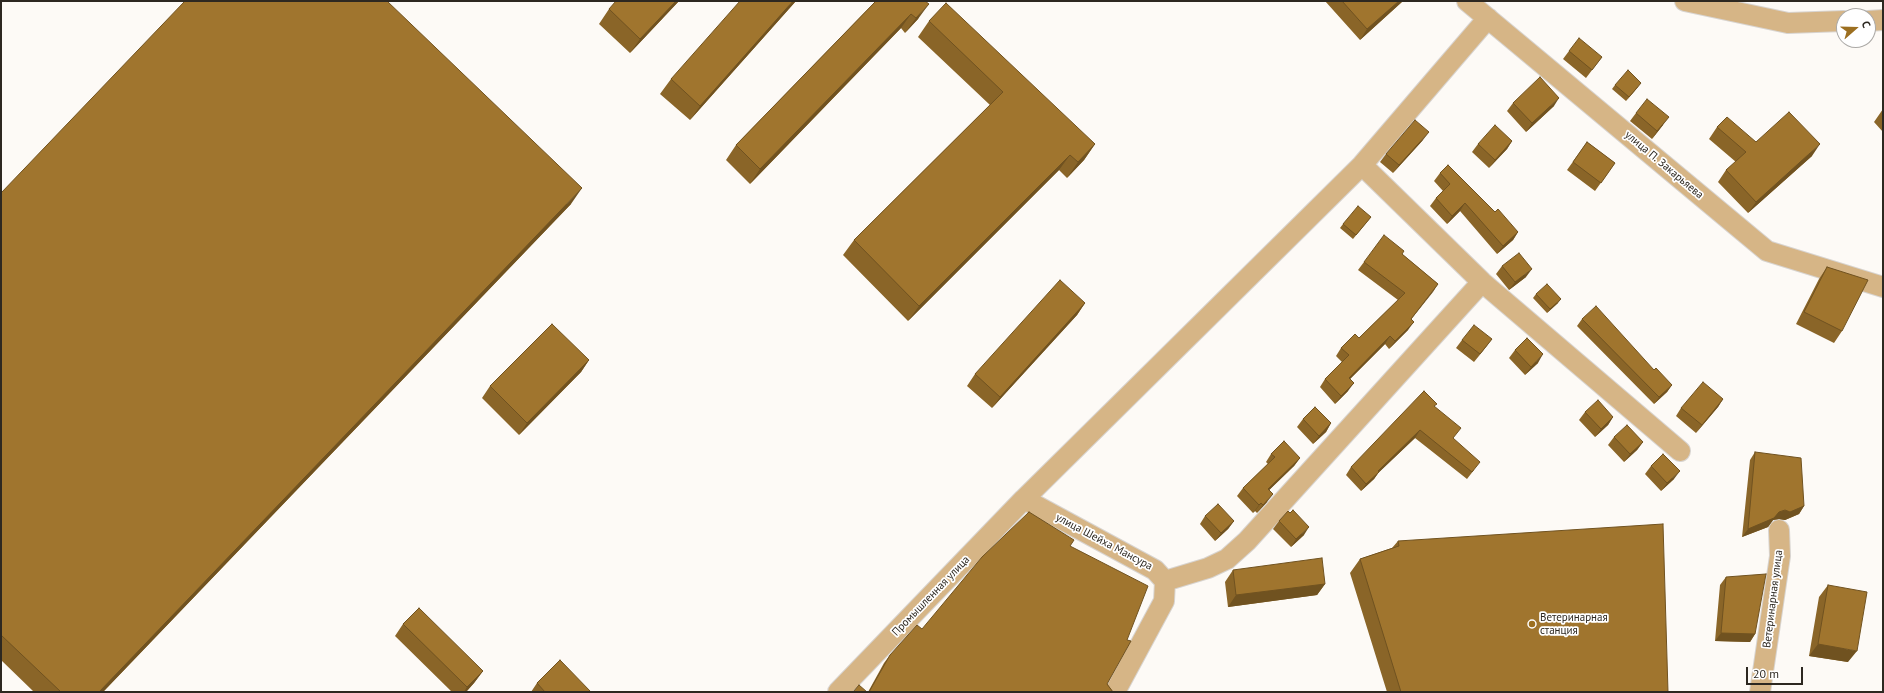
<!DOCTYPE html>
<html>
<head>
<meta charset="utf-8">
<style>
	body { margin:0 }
	#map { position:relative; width:1884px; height:693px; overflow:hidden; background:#fdfaf6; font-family:"PT Sans",sans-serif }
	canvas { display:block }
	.frame { position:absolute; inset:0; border:2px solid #2d2821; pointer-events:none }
	.north { position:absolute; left:1836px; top:8px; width:40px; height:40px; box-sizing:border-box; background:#fff; border:1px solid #aba9a6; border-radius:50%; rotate:70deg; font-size:11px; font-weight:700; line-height:16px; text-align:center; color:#2d2821 }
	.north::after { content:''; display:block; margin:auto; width:14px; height:18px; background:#9c6f20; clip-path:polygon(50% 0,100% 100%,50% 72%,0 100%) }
	.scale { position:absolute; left:1746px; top:667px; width:57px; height:18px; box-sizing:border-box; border:2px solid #2d2821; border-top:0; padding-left:5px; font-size:12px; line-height:14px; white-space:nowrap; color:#2d2821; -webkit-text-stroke:3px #fff; paint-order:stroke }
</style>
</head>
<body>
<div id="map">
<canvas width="1884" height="693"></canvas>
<div class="frame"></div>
<div class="north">С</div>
<div class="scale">20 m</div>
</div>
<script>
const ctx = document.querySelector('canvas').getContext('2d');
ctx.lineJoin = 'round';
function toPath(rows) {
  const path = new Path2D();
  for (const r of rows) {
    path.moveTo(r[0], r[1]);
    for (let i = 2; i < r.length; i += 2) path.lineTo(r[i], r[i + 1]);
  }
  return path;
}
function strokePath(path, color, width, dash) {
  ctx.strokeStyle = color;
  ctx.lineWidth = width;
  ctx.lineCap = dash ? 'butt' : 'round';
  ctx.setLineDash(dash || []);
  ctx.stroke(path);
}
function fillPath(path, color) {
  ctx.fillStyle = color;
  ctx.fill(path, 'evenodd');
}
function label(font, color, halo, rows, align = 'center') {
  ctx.font = font + ' "PT Sans",sans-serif';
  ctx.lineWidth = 3.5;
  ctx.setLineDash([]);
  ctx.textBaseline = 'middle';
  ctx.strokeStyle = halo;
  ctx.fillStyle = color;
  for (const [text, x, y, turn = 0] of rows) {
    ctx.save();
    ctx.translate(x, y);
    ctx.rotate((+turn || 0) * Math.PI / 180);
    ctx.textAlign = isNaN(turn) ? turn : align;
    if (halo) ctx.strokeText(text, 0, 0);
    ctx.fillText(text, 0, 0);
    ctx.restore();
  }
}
const minor = toPath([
	[1467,1,1767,251,1883,287],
	[1685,1,1788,23,1844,21],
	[1868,21,1883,20],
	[1362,165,1482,282,1680,451],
	[1024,499,1155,570,1165,581,1164,601,1115,692],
	[1165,581,1208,568,1227,559,1247,541,1482,282],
	[838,692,1024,499,1362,165,1488,18],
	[1760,692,1780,556,1779,530]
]);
const wall = toPath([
	[679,1,630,53,599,24,609,9],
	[796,1,690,120,660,94,671,79],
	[873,1,925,1,918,19,905,33,901,28,750,184,726,160,736,145,875,2],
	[1325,1,1403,1,1360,40],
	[929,21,1095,144,1084,160,1067,178,1059,170,908,321,843,255,854,240,990,105,918,37],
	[1569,51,1602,57,1586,78,1563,59],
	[1615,85,1638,87,1626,101,1612,89],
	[1513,103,1554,106,1526,132,1507,111],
	[1883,109,1883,132,1874,122],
	[1636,113,1663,125,1652,139,1630,121],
	[1717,127,1756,142,1812,156,1748,213,1718,182,1726,170,1736,162,1709,139],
	[1423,140,1393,173,1380,162,1386,154],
	[1512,141,1507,149,1489,168,1472,152,1478,144],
	[1587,142,1615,163,1595,191,1567,170],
	[1440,173,1495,212,1518,232,1513,240,1497,254,1460,211,1447,224,1430,206,1436,198,1443,191,1434,181],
	[1,193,571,204,103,692,34,692,1,660],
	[1371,217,1353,239,1340,228,1343,224],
	[1402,254,1438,284,1411,319,1408,330,1389,349,1385,344,1350,379,1348,391,1335,404,1320,387,1325,379,1342,362,1336,356,1341,348,1359,338,1398,300,1358,270,1364,262],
	[1502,266,1526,277,1509,290,1496,274],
	[1827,267,1842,331,1834,343,1796,324,1819,279],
	[1536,294,1558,303,1547,313,1533,298],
	[1085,303,1077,315,992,408,967,386,975,374],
	[1582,319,1672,385,1667,392,1654,404,1577,326],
	[1492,339,1474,362,1456,348,1462,340],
	[1515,350,1538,363,1525,375,1509,358],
	[589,360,581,372,519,435,482,398,490,386],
	[1723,399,1718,407,1696,433,1676,416,1681,408],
	[1434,407,1453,439,1474,470,1467,479,1415,438,1379,472,1374,479,1361,491,1346,475,1351,467],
	[1585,412,1613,417,1608,425,1595,437,1579,420],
	[1303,419,1331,423,1326,432,1313,444,1297,427],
	[1614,437,1643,442,1637,450,1624,462,1608,445],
	[1755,452,1804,506,1799,514,1785,520,1779,519,1773,520,1768,527,1742,537,1750,460],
	[1271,454,1300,458,1294,466,1269,490,1267,502,1257,513,1255,511,1253,513,1237,496,1243,488,1268,464,1266,462],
	[1651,466,1674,479,1661,491,1645,474],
	[1205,516,1234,521,1228,529,1215,541,1200,524],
	[1279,521,1304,535,1291,547,1273,529],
	[1398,541,1668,692,1387,692,1350,573,1360,559,1392,548],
	[1070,546,1107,684,1113,692,868,692,884,663,890,655,922,629],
	[1233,570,1325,584,1317,595,1228,607,1225,582],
	[1726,577,1755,634,1750,642,1715,641,1720,585],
	[1828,585,1848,662,1809,656,1819,597],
	[403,624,483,671,474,683,466,692,452,692,395,636],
	[537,683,591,692,531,692]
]);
const shadedWall = toPath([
	[676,1,679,1,630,53,640,39],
	[793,1,796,1,690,120,700,106],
	[1399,1,1403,1,1360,40,1367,29],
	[929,4,918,19,905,33,916,18],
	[911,14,901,28,750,184,760,169],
	[1641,83,1638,87,1626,101,1629,97],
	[1559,98,1554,106,1526,132,1532,123],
	[1669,117,1663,125,1652,139,1657,131],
	[1429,132,1423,140,1393,173,1399,165],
	[1512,141,1507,149,1489,168,1495,160],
	[1095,144,1084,160,1067,178,1078,162],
	[1820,144,1812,156,1748,213,1756,202],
	[1070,155,1059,170,908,321,919,306],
	[582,188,571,204,103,692,99,692],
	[1465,203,1460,211,1447,224,1452,216],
	[1518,232,1513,240,1497,254,1503,246],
	[1532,269,1526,277,1509,290,1515,282],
	[1438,284,1433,292,1405,327,1411,319],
	[1561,299,1558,303,1547,313,1550,309],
	[1085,303,1077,315,992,408,1000,397],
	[1414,322,1408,330,1389,349,1395,341],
	[1390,336,1385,344,1343,386,1349,378],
	[1492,339,1486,347,1474,362,1480,354],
	[1543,354,1538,363,1525,375,1531,367],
	[589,360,581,372,519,435,527,423],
	[1354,383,1348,391,1335,404,1341,396],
	[1672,385,1667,392,1654,404,1659,397],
	[1723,399,1718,407,1696,433,1702,425],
	[1613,417,1608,425,1595,437,1601,429],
	[1331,423,1326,432,1313,444,1319,436],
	[1420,430,1415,438,1373,478,1378,471],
	[1643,442,1637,450,1624,462,1630,454],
	[1300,458,1294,466,1262,497,1268,489],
	[1680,471,1674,479,1661,491,1667,483],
	[1379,472,1374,479,1361,491,1366,484],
	[1273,494,1267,502,1257,513,1263,505],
	[1261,503,1255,511,1253,513,1259,505],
	[1804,506,1799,514,1785,520,1779,519,1773,520,1768,527,1742,537,1748,529,1779,512],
	[1234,521,1228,529,1215,541,1221,533],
	[1309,527,1304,535,1291,547,1296,539],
	[1325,584,1317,595,1228,607,1236,595],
	[1721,633,1755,634,1750,642,1715,641],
	[1818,644,1857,651,1848,662,1809,656],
	[483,671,474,683,466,692,464,692,467,687]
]);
const building = toPath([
	[185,1,387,1,582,188,99,692,61,692,1,635,1,193,185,1],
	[616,1,676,1,640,39,609,9,616,1],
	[740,1,793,1,700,106,671,79,740,1],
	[876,1,925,1,929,4,916,18,911,14,760,169,736,145,876,1],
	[1342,1,1399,1,1367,29,1342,1],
	[946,3,1095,144,1078,162,1070,155,919,306,854,240,1003,92,929,21,946,3],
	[1579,38,1602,57,1592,70,1569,51,1579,38],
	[1628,70,1641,83,1629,97,1615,85,1628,70],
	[1540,77,1559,98,1532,123,1513,103,1540,77],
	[1647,99,1669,117,1657,131,1636,113,1647,99],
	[1789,112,1820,144,1756,202,1726,170,1746,152,1717,127,1727,117,1756,142,1789,112],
	[1415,120,1429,132,1399,165,1386,154,1415,120],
	[1495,125,1512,141,1495,160,1478,144,1495,125],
	[1587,142,1615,163,1601,183,1573,162,1587,142],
	[1448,165,1495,212,1498,209,1518,232,1503,246,1465,203,1452,216,1436,198,1450,184,1440,173,1448,165],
	[1358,206,1371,217,1356,235,1343,224,1358,206],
	[1384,235,1404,251,1402,254,1438,284,1411,319,1414,322,1395,341,1390,336,1349,378,1354,383,1341,396,1325,379,1349,355,1341,348,1355,334,1359,338,1405,293,1364,262,1384,235],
	[1519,253,1532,269,1515,282,1502,266,1519,253],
	[1827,267,1868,280,1842,331,1804,312,1827,267],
	[1060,280,1085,303,1000,397,975,374,1060,280],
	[1547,284,1561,299,1550,309,1536,294,1547,284],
	[1596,306,1654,370,1656,368,1672,385,1659,397,1582,319,1596,306],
	[552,324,589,360,527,423,490,386,552,324],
	[1474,325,1492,339,1480,354,1462,340,1474,325],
	[1527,338,1543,354,1531,367,1515,350,1527,338],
	[1703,382,1723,399,1702,425,1681,408,1703,382],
	[1424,391,1437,404,1434,406,1461,428,1453,438,1480,462,1472,472,1420,430,1378,471,1379,472,1366,484,1351,467,1424,391],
	[1598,400,1613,417,1601,429,1585,412,1598,400],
	[1315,407,1331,423,1319,436,1303,419,1315,407],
	[1627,425,1643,442,1630,454,1614,437,1627,425],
	[1284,441,1300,458,1268,489,1273,494,1263,505,1261,503,1259,505,1243,488,1275,457,1271,454,1284,441],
	[1755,452,1801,458,1804,506,1790,512,1785,510,1779,512,1774,518,1748,529,1755,452],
	[1663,454,1680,471,1667,483,1651,466,1663,454],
	[1218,504,1234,521,1221,533,1205,516,1218,504],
	[1293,510,1309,527,1296,539,1279,521,1288,511,1290,513,1293,510],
	[1029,512,1074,540,1070,546,1148,586,1127,640,1131,641,1107,684,1113,692,869,692,890,655,917,625,922,629,982,557,1029,512],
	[1663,524,1668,692,1401,692,1360,559,1399,546,1398,541,1663,524],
	[1322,558,1325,584,1236,595,1233,570,1322,558],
	[1766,574,1755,634,1721,633,1726,577,1766,574],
	[1828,585,1867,592,1857,651,1818,644,1828,585],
	[419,608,483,671,467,687,403,624,419,608],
	[560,660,591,692,545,692,537,683,560,660],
	[859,685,867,692,853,692,859,685]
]);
const markers = [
	[1532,624,4,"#9c6f20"]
];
const streetNames = [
	["улица П. Закарьяева",1664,165,40],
	["улица Шейха Мансура",1104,542,28],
	["Промышленная улица",931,596,-46],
	["Ветеринарная улица",1773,599,-83]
];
const poiNames = [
	["Ветеринарная",1540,618],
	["станция",1540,631]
];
strokePath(minor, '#d8d4d0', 22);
strokePath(minor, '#d6b586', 20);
fillPath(wall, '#8a6528');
fillPath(shadedWall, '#705220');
fillPath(building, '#a0752e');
strokePath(building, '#705220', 1);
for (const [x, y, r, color] of markers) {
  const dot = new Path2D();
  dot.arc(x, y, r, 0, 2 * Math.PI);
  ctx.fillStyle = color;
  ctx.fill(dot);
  strokePath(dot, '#fff', 1.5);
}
label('11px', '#2d2821', '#fff', streetNames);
label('11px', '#2d2821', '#fff', poiNames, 'left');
</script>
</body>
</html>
